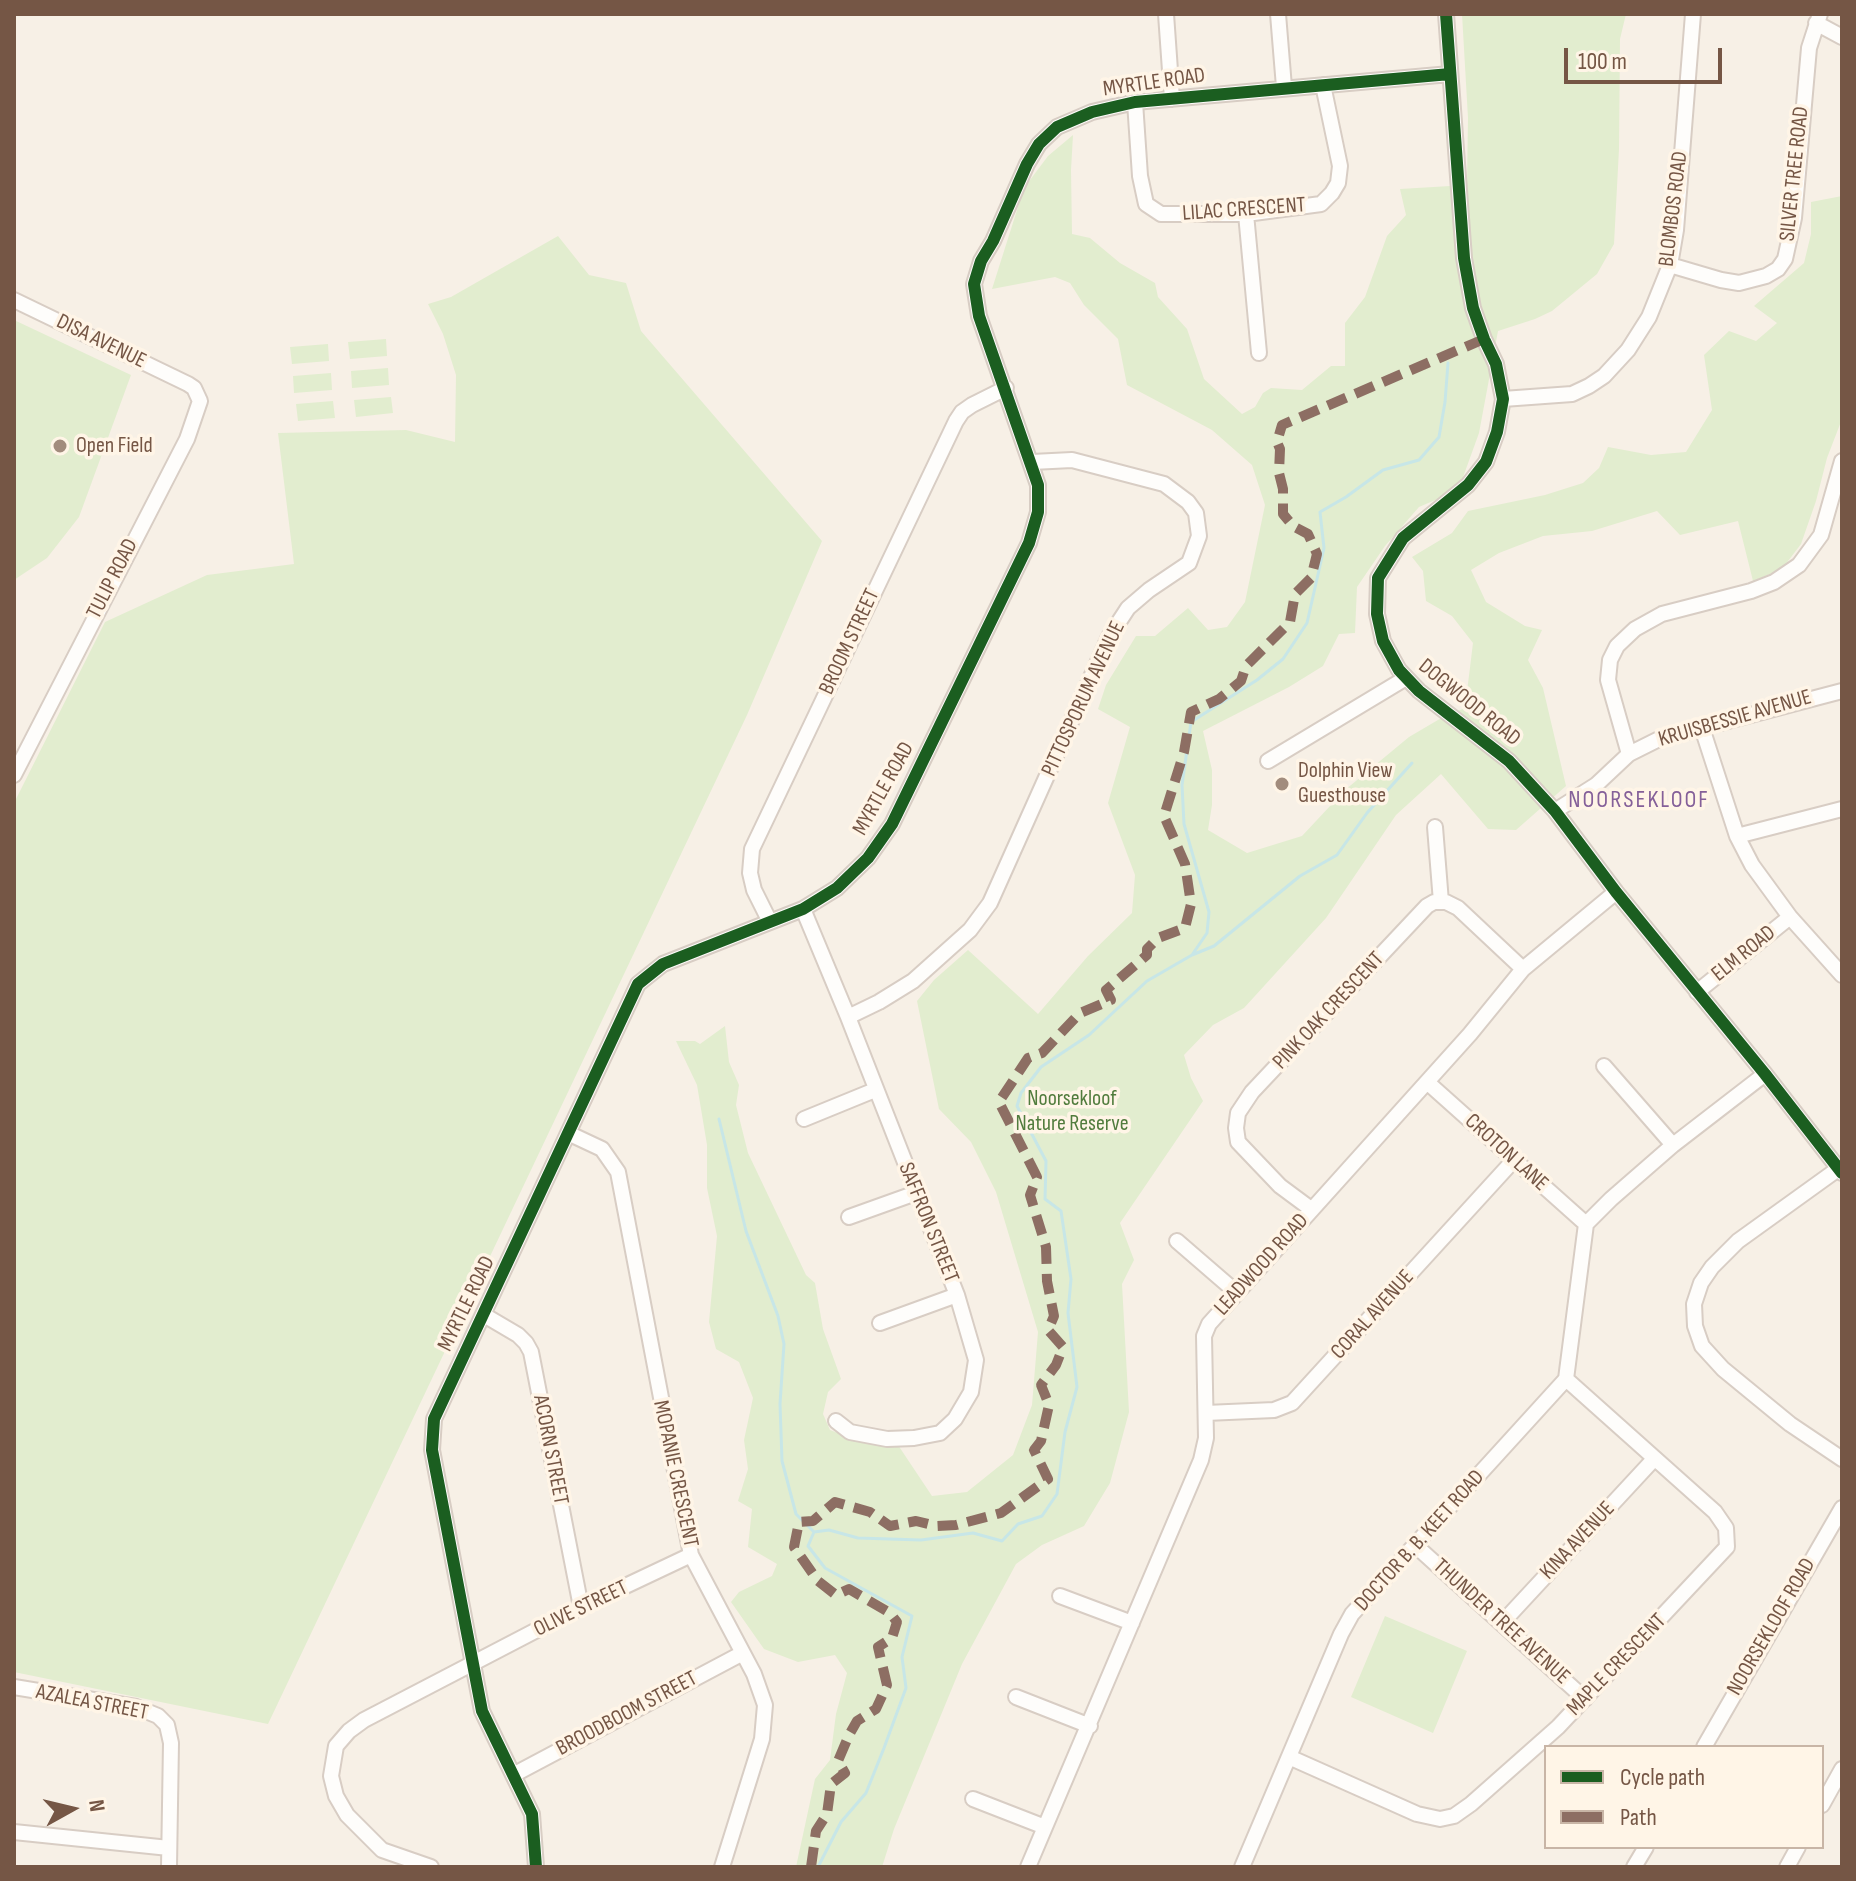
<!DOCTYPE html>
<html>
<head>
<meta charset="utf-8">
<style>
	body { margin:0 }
	#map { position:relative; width:1856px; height:1881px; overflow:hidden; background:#f7f0e6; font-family:"Sofia Sans Condensed",sans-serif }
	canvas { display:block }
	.frame { position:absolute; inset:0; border:16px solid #755645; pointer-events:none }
	.legend { position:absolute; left:1544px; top:1745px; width:280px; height:104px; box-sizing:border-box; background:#fff5e7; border:2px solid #c8b5a6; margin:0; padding:10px 14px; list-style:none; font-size:24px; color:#755645 }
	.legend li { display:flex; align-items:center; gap:16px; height:40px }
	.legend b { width:40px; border:2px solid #c8b5a6 }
	.north { position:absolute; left:32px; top:1769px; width:80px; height:80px; -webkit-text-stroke:6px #fff5e7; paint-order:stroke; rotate:82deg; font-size:22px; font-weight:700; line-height:32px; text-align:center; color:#755645 }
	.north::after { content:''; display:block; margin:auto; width:28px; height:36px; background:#755645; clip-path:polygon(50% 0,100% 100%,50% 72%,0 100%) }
	.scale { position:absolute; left:1564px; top:48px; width:158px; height:36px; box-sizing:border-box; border:4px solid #755645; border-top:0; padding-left:10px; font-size:24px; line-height:28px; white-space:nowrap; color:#755645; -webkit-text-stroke:6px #fff5e7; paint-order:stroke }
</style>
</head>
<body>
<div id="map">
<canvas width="1856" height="1881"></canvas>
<div class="frame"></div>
<ul class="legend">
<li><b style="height:10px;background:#1b5e20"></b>Cycle path</li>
<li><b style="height:10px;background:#8d6e63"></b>Path</li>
</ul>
<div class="north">N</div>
<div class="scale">100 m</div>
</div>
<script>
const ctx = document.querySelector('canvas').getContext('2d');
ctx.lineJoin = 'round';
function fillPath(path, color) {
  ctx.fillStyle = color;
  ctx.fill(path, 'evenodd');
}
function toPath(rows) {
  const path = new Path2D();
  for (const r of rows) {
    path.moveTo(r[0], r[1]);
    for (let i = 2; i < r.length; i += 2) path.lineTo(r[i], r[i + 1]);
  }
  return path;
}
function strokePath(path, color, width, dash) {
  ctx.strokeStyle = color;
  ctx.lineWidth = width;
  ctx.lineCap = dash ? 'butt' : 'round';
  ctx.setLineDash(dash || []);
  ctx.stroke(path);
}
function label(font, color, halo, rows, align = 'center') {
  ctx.font = font + ' "Sofia Sans Condensed",sans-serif';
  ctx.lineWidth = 7;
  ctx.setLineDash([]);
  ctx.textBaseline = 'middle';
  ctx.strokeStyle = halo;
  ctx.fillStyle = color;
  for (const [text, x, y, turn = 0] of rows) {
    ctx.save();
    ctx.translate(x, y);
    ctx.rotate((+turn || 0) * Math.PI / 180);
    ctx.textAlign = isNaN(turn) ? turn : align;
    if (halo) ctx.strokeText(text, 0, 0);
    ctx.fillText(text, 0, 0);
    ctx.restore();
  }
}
const green = toPath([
	[1462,14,1626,14,1620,39,1619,149,1614,244,1597,274,1552,311,1535,319,1498,331,1479,433,1462,480,1440,498,1419,507,1385,546,1357,587,1355,633,1339,634,1323,666,1289,687,1203,731,1212,770,1212,805,1208,830,1247,853,1302,836,1345,790,1409,737,1443,717,1465,708,1473,643,1452,616,1426,601,1423,571,1412,557,1452,533,1468,511,1545,495,1583,483,1599,468,1608,447,1651,455,1686,452,1712,410,1704,355,1729,331,1756,341,1777,323,1754,306,1804,263,1811,234,1811,202,1842,196,1842,419,1827,458,1816,501,1801,544,1782,569,1753,581,1738,521,1680,535,1657,511,1592,531,1543,536,1499,553,1471,570,1486,602,1525,626,1542,630,1528,660,1543,688,1566,786,1516,830,1488,829,1441,774,1396,815,1326,918,1244,1008,1213,1025,1184,1055,1191,1078,1203,1101,1120,1223,1134,1260,1122,1284,1129,1412,1110,1483,1084,1526,1042,1545,1016,1564,962,1664,894,1829,882,1867,796,1867,815,1779,830,1760,836,1714,847,1673,835,1655,798,1662,764,1649,731,1602,739,1592,772,1576,777,1564,748,1547,752,1509,738,1501,748,1469,744,1440,753,1398,739,1362,716,1349,709,1322,717,1236,707,1188,707,1145,697,1085,676,1041,695,1041,700,1044,725,1026,729,1062,739,1085,736,1105,748,1153,806,1275,815,1283,823,1329,841,1379,828,1392,823,1414,830,1430,851,1438,896,1442,932,1496,967,1492,1013,1455,1032,1405,1038,1332,996,1192,971,1142,939,1109,917,1001,934,980,968,950,1038,1014,1088,956,1132,913,1135,875,1108,803,1130,727,1098,709,1106,685,1136,636,1155,636,1188,608,1208,630,1227,627,1245,602,1265,505,1252,465,1212,430,1127,385,1118,339,1084,305,1070,283,1055,277,992,289,1024,188,1048,156,1073,135,1071,170,1072,234,1090,238,1120,263,1155,283,1158,297,1187,329,1204,379,1242,414,1255,407,1263,393,1271,388,1302,390,1331,366,1345,366,1345,323,1365,297,1387,236,1406,215,1400,189,1467,185,1468,118],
	[558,236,589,275,626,283,641,331,822,541,747,715,268,1724,14,1672,14,803,105,622,207,575,294,564,278,433,406,430,455,442,456,375,443,334,428,304,451,297],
	[14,320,131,375,79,517,47,558,14,580],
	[386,339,387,356,350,359,348,342],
	[328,344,329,361,292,364,290,347],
	[388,368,389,385,352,388,351,371],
	[331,373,332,390,294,393,293,376],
	[391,397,393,413,356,417,354,400],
	[333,401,335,418,298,421,296,404],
	[1385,1616,1467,1651,1433,1733,1351,1697]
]);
const stream = toPath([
	[1192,955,1214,946,1300,876,1337,855,1367,813,1412,763],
	[719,1119,746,1231,778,1316,784,1344,780,1404,782,1461,796,1514,814,1532],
	[818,1867,841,1822,866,1793,884,1748,906,1688,902,1657,912,1616,825,1568,808,1546,814,1532,829,1530,858,1538,921,1540,973,1533,1002,1541,1018,1524,1042,1516,1057,1494,1065,1432,1077,1387,1068,1313,1071,1279,1061,1211,1045,1199,1046,1161,1017,1106,1021,1093,1041,1067,1089,1035,1147,981,1192,955,1207,933,1209,912,1184,824,1182,785,1191,722,1257,680,1283,659,1307,623,1324,548,1320,512,1346,497,1383,470,1419,460,1439,437,1445,402,1448,363]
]);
const minor = toPath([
	[1166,14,1172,99],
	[1278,14,1284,87],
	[1446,14,1464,258,1473,308,1484,339,1496,364,1503,399,1497,432,1486,462,1468,485,1403,538,1378,578,1377,614,1383,641,1399,670,1419,691,1509,761,1555,811,1616,892,1765,1074,1842,1173],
	[1816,23,1842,37],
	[1135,102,1140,176,1146,204,1161,214,1246,214,1321,204,1332,193,1338,183,1340,166,1323,85],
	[1246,214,1259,353],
	[1670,265,1721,280,1739,283,1766,276,1778,269,1785,259,1794,218,1809,48,1820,14],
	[14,300,188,384,194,388,200,401,187,439,14,775],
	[1503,399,1572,394,1589,386,1604,376,1628,350,1649,317,1670,265,1676,230,1693,14],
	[1702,728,1737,836,1752,865,1790,917,1842,975],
	[1629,754,1608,680,1610,660,1617,646,1635,629,1662,614,1751,591,1774,582,1799,565,1821,535,1842,461],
	[1268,761,1406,678],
	[1555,811,1596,785,1629,754,1659,739,1842,691],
	[1435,827,1441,902],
	[1737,836,1842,809],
	[803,909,848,1017,957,1295,976,1360,971,1392,955,1419,940,1433,914,1438,887,1439,850,1432,836,1421],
	[770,922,754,890,750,873,752,849,956,421,962,412,972,405,1006,388],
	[1697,992,1790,917],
	[848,1017,879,1002,913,981,970,930,990,903,1109,637,1128,608,1149,590,1189,563,1199,536,1196,513,1188,502,1164,484,1072,460,1032,462],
	[1604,1066,1673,1145],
	[1427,1082,1586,1224],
	[804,1119,875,1090],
	[570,1134,602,1149,618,1172,691,1555,754,1674,765,1705,762,1739,722,1867],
	[1838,1169,1738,1241,1712,1267,1701,1283,1694,1304,1695,1326,1702,1346,1723,1369,1790,1424,1842,1459],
	[1311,1209,1280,1186,1238,1142,1236,1128,1238,1113,1252,1092,1427,906,1434,902,1446,902,1458,908,1523,969],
	[849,1217,916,1193],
	[1586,1224,1611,1199,1673,1145,1765,1074],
	[1177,1241,1236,1292],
	[484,1315,518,1335,526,1343,531,1352,581,1607],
	[880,1323,957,1295],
	[1206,1413,1274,1410,1292,1403,1513,1161],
	[1416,1546,1585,1699],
	[1060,1596,1132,1623],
	[1502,1623,1654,1459],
	[14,1687,136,1707,158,1716,167,1725,171,1743,169,1867],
	[1016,1697,1090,1726],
	[1704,1747,1842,1508],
	[1289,1757,1417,1814,1440,1819,1454,1816,1471,1804,1558,1727,1727,1547,1726,1528,1715,1512,1566,1379],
	[513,1775,741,1654],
	[973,1799,1045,1827],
	[1822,1805,1842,1769],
	[14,1832,169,1848],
	[431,1867,382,1850,347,1815,336,1796,331,1776,336,1746,349,1731,364,1720,581,1607,691,1555],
	[536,1867,532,1814,482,1711,432,1450,434,1419,638,984,663,964,803,909,837,888,868,858,892,824,1029,543,1038,512,1038,485,979,316,974,284,981,261,993,241,1027,164,1039,144,1057,127,1092,112,1135,102,1450,74],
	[1028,1867,1201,1460,1206,1438,1204,1336,1209,1324,1470,1034,1523,969,1616,892],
	[1242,1867,1341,1634,1352,1614,1566,1379,1586,1224],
	[1634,1867,1646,1847],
	[1787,1867,1798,1847]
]);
const quiet = toPath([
	[811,1867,816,1831,827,1814,831,1784,845,1773,838,1761,849,1735,857,1721,876,1709,887,1685,878,1647,892,1638,897,1622,890,1613,849,1589,836,1595,818,1581,794,1547,799,1522,813,1521,835,1502,870,1512,890,1526,916,1521,936,1526,956,1525,1001,1513,1048,1479,1034,1450,1041,1441,1049,1405,1041,1385,1056,1365,1063,1347,1048,1330,1054,1316,1047,1281,1046,1247,1030,1195,1037,1177,999,1102,1028,1058,1042,1053,1080,1013,1111,1000,1106,990,1147,955,1147,949,1158,938,1185,928,1191,904,1185,864,1164,816,1184,752,1191,712,1219,699,1241,681,1246,666,1290,622,1295,594,1311,578,1317,554,1308,534,1293,526,1283,514,1283,489,1279,473,1280,449,1277,442,1282,425,1484,339]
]);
const cycleway = toPath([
	[1446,14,1464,258,1473,308,1484,339,1496,364,1503,399,1497,432,1486,462,1468,485,1403,538,1378,578,1377,614,1383,641,1399,670,1419,691,1509,761,1555,811,1616,892,1765,1074,1842,1173],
	[536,1867,532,1814,482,1711,432,1450,434,1419,638,984,663,964,803,909,837,888,868,858,892,824,1029,543,1038,512,1038,485,979,316,974,284,981,261,993,241,1027,164,1039,144,1057,127,1092,112,1135,102,1450,74]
]);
const markers = [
	[60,446,8,"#a28c7d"],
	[1282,784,8,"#a28c7d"]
];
const streetNames = [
	["MYRTLE ROAD",1154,83,-8],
	["SILVER TREE ROAD",1795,174,-84],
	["BLOMBOS ROAD",1674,209,-83],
	["LILAC CRESCENT",1244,210,-4],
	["DISA AVENUE",101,342,26],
	["TULIP ROAD",113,579,-63],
	["BROOM STREET",850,642,-65],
	["PITTOSPORUM AVENUE",1084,699,-65],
	["DOGWOOD ROAD",1469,703,39],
	["KRUISBESSIE AVENUE",1735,719,-16],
	["MYRTLE ROAD",884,789,-61],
	["ELM ROAD",1744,954,-39],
	["PINK OAK CRESCENT",1329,1011,-47],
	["CROTON LANE",1506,1153,42],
	["SAFFRON STREET",928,1223,68],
	["LEADWOOD ROAD",1262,1265,-48],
	["MYRTLE ROAD",467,1304,-64],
	["CORAL AVENUE",1373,1315,-48],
	["ACORN STREET",550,1450,79],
	["MOPANIE CRESCENT",675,1474,78],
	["DOCTOR B. B. KEET ROAD",1420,1541,-48],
	["KINA AVENUE",1578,1541,-47],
	["OLIVE STREET",581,1609,-26],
	["THUNDER TREE AVENUE",1501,1622,42],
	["NOORSEKLOOF ROAD",1772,1627,-60],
	["MAPLE CRESCENT",1617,1665,-46],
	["AZALEA STREET",92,1703,11],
	["BROODBOOM STREET",627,1714,-28]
];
const poiNames = [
	["Open Field",76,446],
	["Dolphin View",1298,771],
	["Guesthouse",1298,796]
];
const parkNames = [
	["Noorsekloof",1072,1099],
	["Nature Reserve",1072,1124]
];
const neighbourhoodNames = [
	["NOORSEKLOOF",1639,801]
];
fillPath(green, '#e2edcf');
strokePath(stream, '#c7e6e7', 3);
strokePath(minor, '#d8cdc4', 18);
strokePath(minor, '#fefdfb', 14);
strokePath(quiet, '#8d6e63', 10, [20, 10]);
strokePath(cycleway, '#1b5e20', 12);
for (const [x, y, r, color] of markers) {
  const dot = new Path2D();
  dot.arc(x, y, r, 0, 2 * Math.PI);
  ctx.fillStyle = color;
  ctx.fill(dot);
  strokePath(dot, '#fff5e7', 3);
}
label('22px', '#755645', '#fff5e7', streetNames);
label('22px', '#755645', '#fff5e7', poiNames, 'left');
label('22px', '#517c3d', '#fff5e7', parkNames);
ctx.letterSpacing = '2px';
label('24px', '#856099', '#fff5e7', neighbourhoodNames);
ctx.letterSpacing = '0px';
</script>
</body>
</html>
